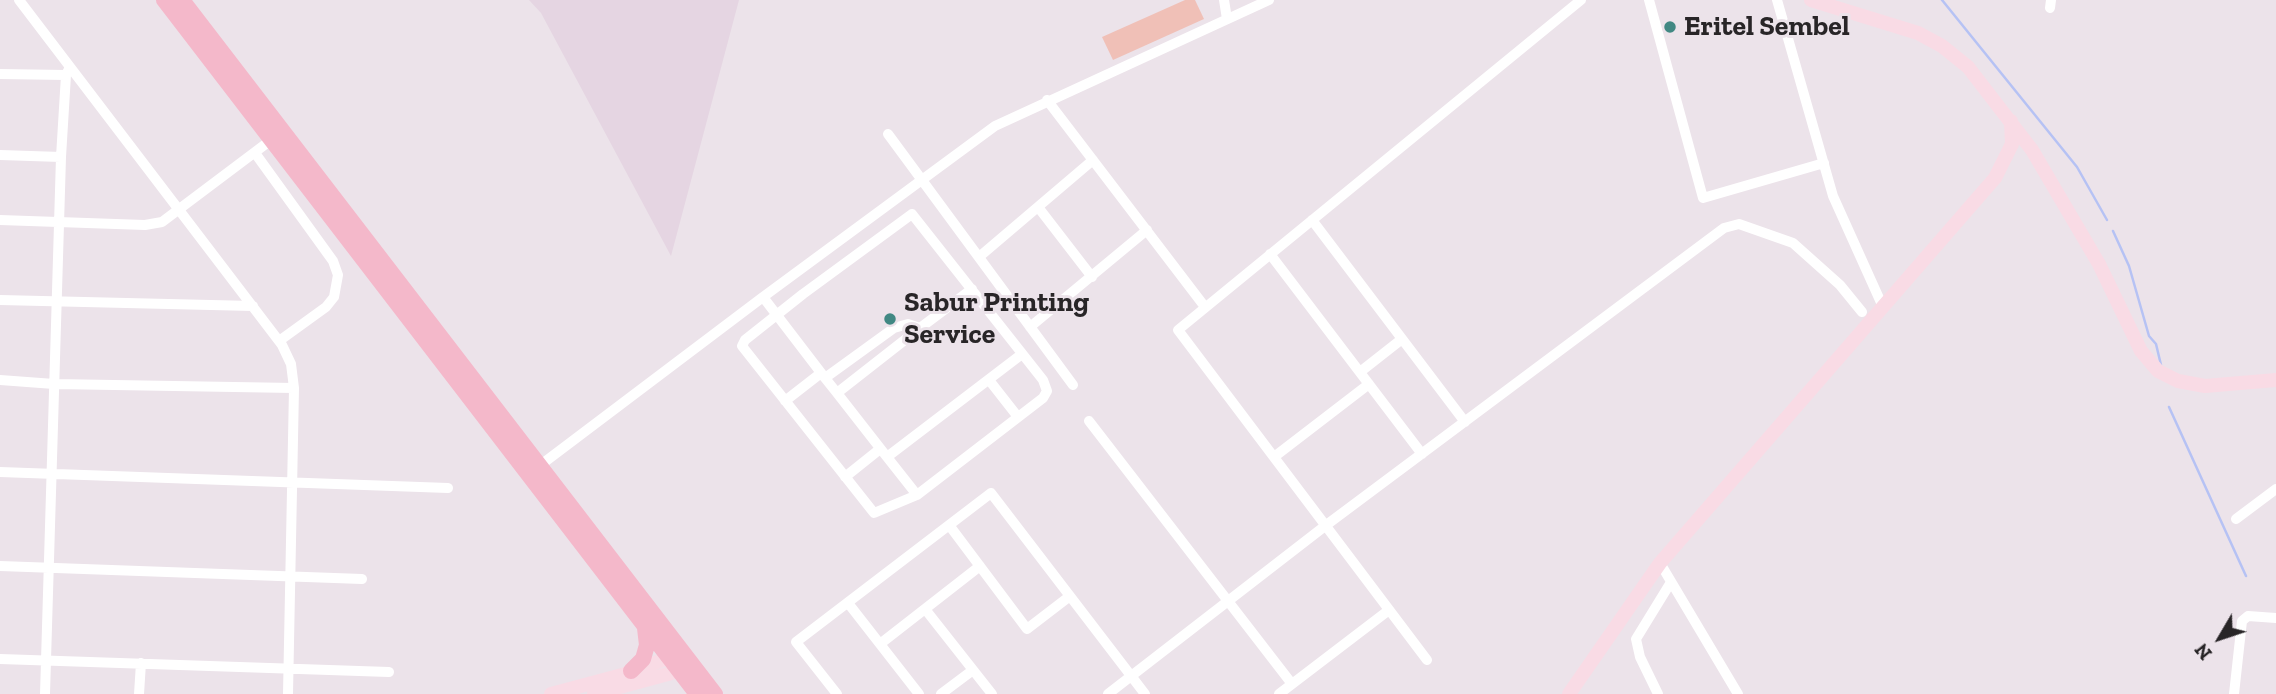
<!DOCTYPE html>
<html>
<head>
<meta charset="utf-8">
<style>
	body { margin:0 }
	#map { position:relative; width:2276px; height:694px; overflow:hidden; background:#ece3ea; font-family:"Zilla Slab",serif }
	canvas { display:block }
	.north { position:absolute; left:2185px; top:603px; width:70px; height:70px; -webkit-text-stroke:5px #ece3ea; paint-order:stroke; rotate:231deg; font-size:19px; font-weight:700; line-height:28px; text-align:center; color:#282527 }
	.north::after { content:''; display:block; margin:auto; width:24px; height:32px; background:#282527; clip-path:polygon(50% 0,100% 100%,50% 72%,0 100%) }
</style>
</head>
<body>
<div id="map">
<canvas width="2276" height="694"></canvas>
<div class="north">N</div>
</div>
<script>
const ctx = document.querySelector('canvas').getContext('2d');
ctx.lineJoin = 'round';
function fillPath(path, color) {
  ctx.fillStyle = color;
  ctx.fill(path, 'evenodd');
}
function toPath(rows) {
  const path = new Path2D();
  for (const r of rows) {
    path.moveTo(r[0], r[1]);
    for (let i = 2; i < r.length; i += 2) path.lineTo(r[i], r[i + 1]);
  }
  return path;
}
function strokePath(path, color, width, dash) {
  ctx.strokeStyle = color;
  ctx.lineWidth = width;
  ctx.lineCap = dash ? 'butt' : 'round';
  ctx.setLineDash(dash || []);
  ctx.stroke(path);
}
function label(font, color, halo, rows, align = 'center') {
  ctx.font = font + ' "Zilla Slab",serif';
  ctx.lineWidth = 6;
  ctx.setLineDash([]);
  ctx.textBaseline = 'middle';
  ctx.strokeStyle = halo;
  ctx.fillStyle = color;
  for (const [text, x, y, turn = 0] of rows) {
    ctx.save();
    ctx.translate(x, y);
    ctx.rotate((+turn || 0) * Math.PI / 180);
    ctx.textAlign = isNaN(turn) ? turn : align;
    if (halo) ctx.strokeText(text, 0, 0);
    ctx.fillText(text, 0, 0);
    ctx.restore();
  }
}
const built = toPath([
	[529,0,739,0,671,256,541,13]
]);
const green = toPath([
	[1185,0,1195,0,1204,19,1113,60,1102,37]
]);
const stream = toPath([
	[1942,0,2077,167,2107,220],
	[2113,231,2129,266,2149,336,2156,344,2161,365],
	[2169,407,2246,576]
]);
const street = toPath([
	[19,0,282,345,291,364,294,388,288,694],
	[1224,0,1227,19],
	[1649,0,1703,198,1824,163],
	[1777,0,1833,196,1883,307],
	[2050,8,2051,0],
	[0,74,66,75],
	[1047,100,1205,307],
	[888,134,1073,385],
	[255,153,333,261,338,275,334,297,326,307,279,341],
	[0,155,61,157],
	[1038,207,1092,277],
	[912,214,1043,380,1047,391,1043,398,917,495,874,513,742,346,745,340,803,294,912,214],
	[0,220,145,225,162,222,271,140],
	[1312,220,1465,422],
	[1270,254,1422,454],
	[979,257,1093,160],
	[763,297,995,126,1269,0],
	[0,300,253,306],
	[1030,327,1147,230],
	[1360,372,1402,339],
	[825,378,837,393,920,328],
	[0,380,54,384,294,388],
	[989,380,1018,417],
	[837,393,887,457],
	[785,401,821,373],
	[1089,421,1292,684],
	[1274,457,1369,384],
	[534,470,763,297,825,378,894,328,908,324,920,328,972,289],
	[0,472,448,488],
	[845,477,880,449],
	[917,495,887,457,1022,354],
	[2236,519,2276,489],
	[949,525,1027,629,1070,596],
	[1660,563,1738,694],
	[0,566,362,579],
	[848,603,919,694],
	[925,609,992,694],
	[880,644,980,566],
	[0,659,389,672],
	[1427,660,1178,330,1581,0],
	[45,694,61,157,66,75,70,67],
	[139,694,141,663],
	[837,694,796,642,991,493,1145,694],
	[941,694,973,670],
	[1108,694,1325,526,1724,228,1739,224,1793,243,1840,285,1862,312],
	[1279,694,1389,610],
	[1658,694,1640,657,1636,639,1671,582],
	[2234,694,2242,621,2248,616,2276,618]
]);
const secondary = toPath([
	[1811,0,1918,33,1942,46,1968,67,2032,150,2099,264,2141,351,2158,371,2178,381,2205,386,2276,380],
	[551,694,622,675,679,654],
	[594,694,679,671],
	[1569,694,1660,563,1995,178,2012,144,2011,121]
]);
const primary = toPath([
	[164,0,697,694],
	[182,0,715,694],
	[631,671,643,659,647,645,645,628]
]);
const markers = [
	[1670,27,7,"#418883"],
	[890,319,7,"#418883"]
];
const poiNames = [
	["Eritel Sembel",1684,27],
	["Sabur Printing",904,303],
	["Service",904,335]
];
fillPath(built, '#e5d5e2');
fillPath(green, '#f0c0b7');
strokePath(stream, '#b6c2f4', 2.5);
strokePath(street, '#fff', 10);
strokePath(secondary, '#f9dbe5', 14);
strokePath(primary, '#f4b8ca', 16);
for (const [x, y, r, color] of markers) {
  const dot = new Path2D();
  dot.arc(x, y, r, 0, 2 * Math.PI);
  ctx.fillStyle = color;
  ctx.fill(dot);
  strokePath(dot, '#ece3ea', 2.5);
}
label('bold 28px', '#282527', '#ece3ea', poiNames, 'left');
</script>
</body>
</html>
